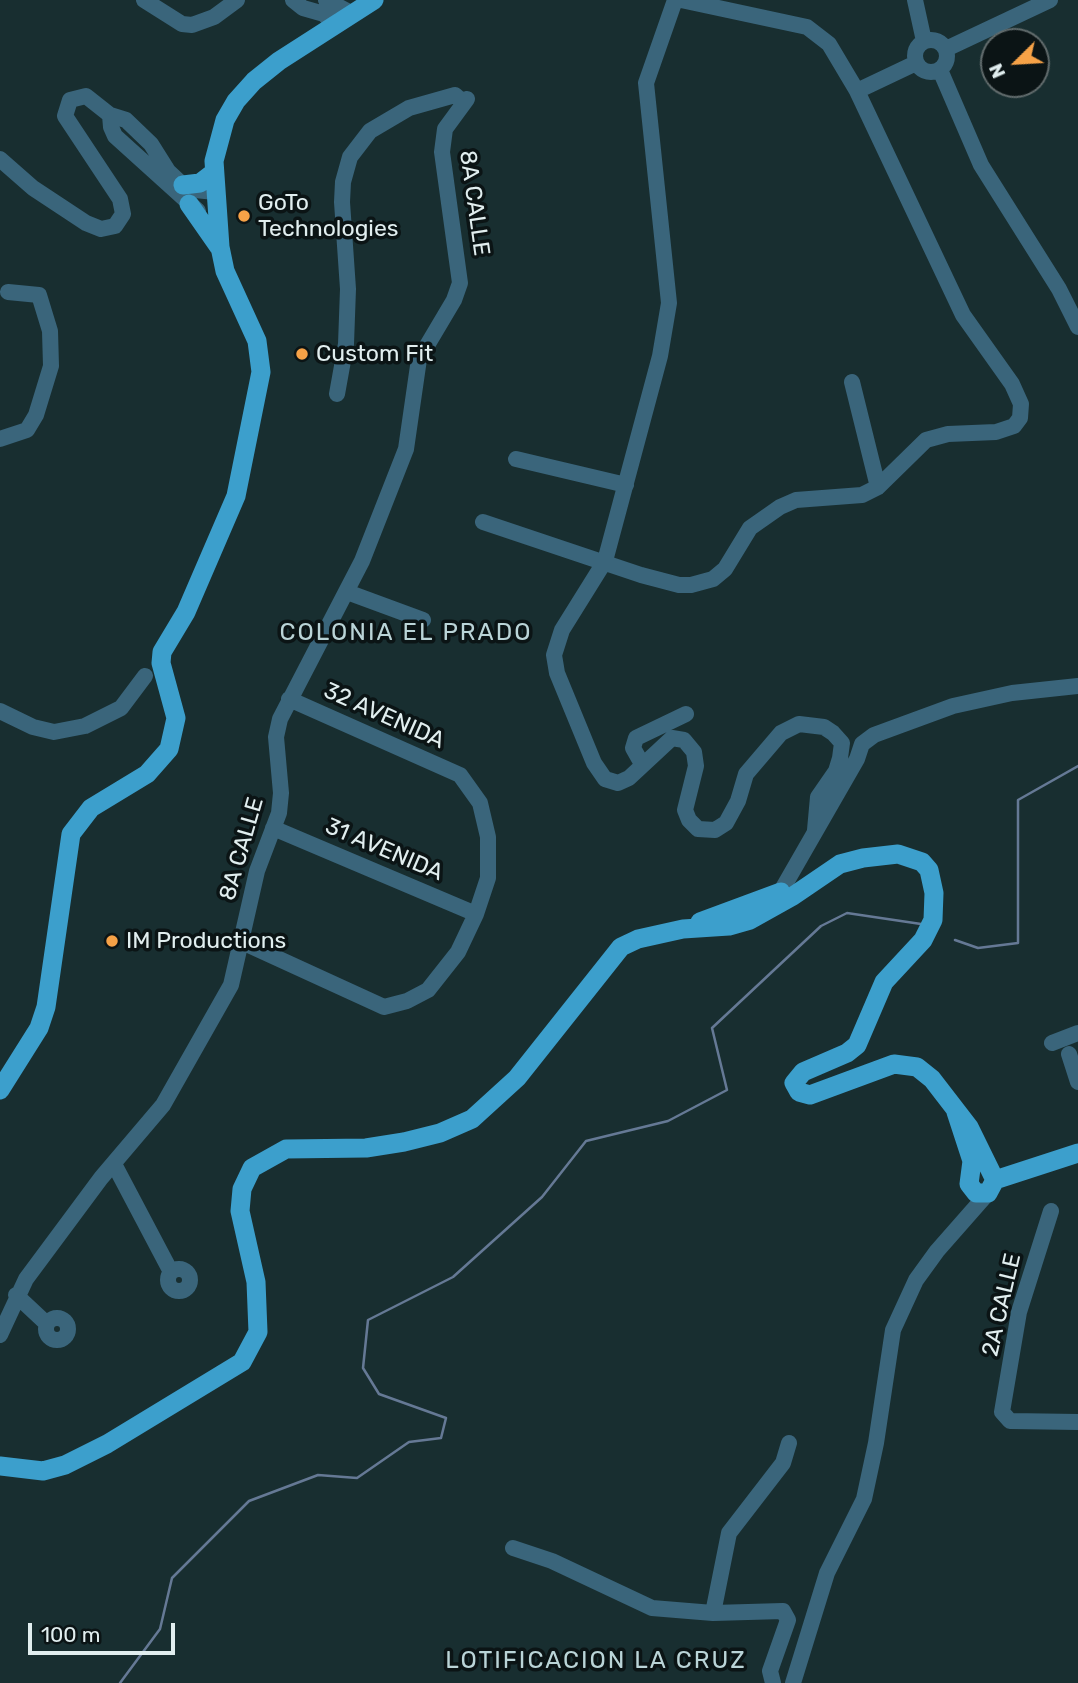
<!DOCTYPE html>
<html>
<head>
<meta charset="utf-8">
<style>
	body { margin:0 }
	#map { position:relative; width:1078px; height:1683px; overflow:hidden; background:#182e30; font-family:Rubik,sans-serif }
	canvas { display:block }
	.north { position:absolute; left:980px; top:28px; width:70px; height:70px; box-sizing:border-box; background:#0b1415; border:2px solid #616b6c; border-radius:50%; rotate:246deg; font-size:19px; font-weight:700; line-height:28px; text-align:center; color:#e1eeef }
	.north::after { content:''; display:block; margin:auto; width:24px; height:32px; background:#f6a247; clip-path:polygon(50% 0,100% 100%,50% 72%,0 100%) }
	.scale { position:absolute; left:28px; top:1623px; width:147px; height:32px; box-sizing:border-box; border:4px solid #e1eeef; border-top:0; padding-left:9px; font-size:21px; line-height:24px; white-space:nowrap; color:#e1eeef; -webkit-text-stroke:5px #0b1415; paint-order:stroke }
</style>
</head>
<body>
<div id="map">
<canvas width="1078" height="1683"></canvas>
<div class="north">N</div>
<div class="scale">100 m</div>
</div>
<script>
const ctx = document.querySelector('canvas').getContext('2d');
ctx.lineJoin = 'round';
function toPath(rows) {
  const path = new Path2D();
  for (const r of rows) {
    if (r.length === 3) {
      path.moveTo(r[0] + r[2], r[1]);
      path.arc(r[0], r[1], r[2], 0, 2 * Math.PI);
      continue;
    }
    path.moveTo(r[0], r[1]);
    for (let i = 2; i < r.length; i += 2) path.lineTo(r[i], r[i + 1]);
  }
  return path;
}
function strokePath(path, color, width, dash) {
  ctx.strokeStyle = color;
  ctx.lineWidth = width;
  ctx.lineCap = dash ? 'butt' : 'round';
  ctx.setLineDash(dash || []);
  ctx.stroke(path);
}
function label(font, color, halo, rows, align = 'center') {
  ctx.font = font + ' Rubik,sans-serif';
  ctx.lineWidth = 7;
  ctx.setLineDash([]);
  ctx.textBaseline = 'middle';
  ctx.strokeStyle = halo;
  ctx.fillStyle = color;
  for (const [text, x, y, turn = 0] of rows) {
    ctx.save();
    ctx.translate(x, y);
    ctx.rotate((+turn || 0) * Math.PI / 180);
    ctx.textAlign = isNaN(turn) ? turn : align;
    if (halo) ctx.strokeText(text, 0, 0);
    ctx.fillText(text, 0, 0);
    ctx.restore();
  }
}
const stream = toPath([
	[955,940,978,948,1018,943,1018,800,1078,766],
	[120,1683,160,1629,172,1578,249,1501,318,1475,357,1478,409,1442,441,1438,446,1418,379,1394,363,1368,368,1320,453,1277,542,1197,586,1141,668,1121,727,1090,712,1028,821,926,847,913,921,924]
]);
const minor = toPath([
	[144,0,182,24,192,25,214,17,237,0],
	[293,0,303,8,324,14,335,25],
	[326,0,353,14],
	[675,0,646,83,669,303,660,356,605,561,562,630,554,655,557,673,594,763,605,779,618,783,629,778,672,738,684,740,694,752,696,766,685,810,689,820,698,829,715,830,726,823,738,801,746,774,781,733,799,724,824,727,833,733,842,743,840,758,836,771,818,797,815,830],
	[915,0,924,41],
	[931,56,16],
	[946,49,1050,0],
	[940,70,981,165,1059,289,1078,327],
	[857,91,916,63],
	[110,115,111,127,115,136,198,211],
	[0,159,33,188,86,223,101,229,115,226,123,214,120,199,65,116,70,100,86,96,110,115,126,120,151,144,168,171,183,185,195,190,215,192],
	[852,382,878,487],
	[337,394,346,344,348,289,342,202,343,182,350,157,370,131,409,108,455,95,464,103],
	[0,439,27,430,36,415,51,366,50,331,39,295,8,292],
	[516,459,626,485],
	[483,522,641,575,679,585,691,585,713,579,725,569,750,528,780,507,796,500,862,495,878,487,926,440,948,434,996,432,1014,426,1020,418,1021,404,1012,384,963,315,857,91,829,44,807,27,681,0],
	[347,592,423,620],
	[0,711,33,727,54,732,85,726,121,708,145,676],
	[642,764,633,748,636,738,686,714],
	[273,828,476,914],
	[780,893,857,759,862,744,874,735,953,706,1012,693,1078,686],
	[242,942,384,1007,407,1001,428,990,458,952,476,914,488,878,488,837,480,803,460,775,289,699],
	[1052,1043,1078,1033],
	[1069,1054,1078,1082],
	[114,1164,171,1272],
	[1051,1211,1019,1312,1002,1412,1010,1421,1078,1422],
	[179,1280,11],
	[16,1295,47,1324],
	[57,1329,11],
	[0,1335,26,1279,101,1178,163,1105,231,985,257,871,279,813,281,793,276,737,280,719,362,561,406,449,419,359,454,300,460,283,442,152,445,129,467,99],
	[513,1548,552,1561,652,1608,713,1613,783,1611,788,1620,770,1671,773,1683],
	[713,1613,729,1533,783,1463,789,1443],
	[793,1683,827,1573,864,1499,876,1443,893,1330,916,1280,937,1251,988,1193]
]);
const major = toPath([
	[183,185,200,183,213,173],
	[189,204,219,247],
	[700,922,781,892],
	[0,1090,39,1028,46,1007,71,834,91,808,147,774,169,749,176,718,161,663,162,652,186,612,236,496,261,372,257,341,225,271,220,247,214,161,225,120,236,101,254,81,279,61,374,0],
	[995,1180,1078,1153],
	[0,1466,43,1471,65,1465,107,1444,242,1362,258,1332,256,1282,240,1211,242,1189,252,1168,286,1149,366,1148,404,1142,440,1133,472,1119,517,1078,621,947,638,939,683,929,729,926,750,920,793,896,840,864,863,858,898,854,922,862,929,870,934,893,933,920,923,940,884,982,857,1045,847,1053,803,1072,794,1083,799,1092,810,1095,894,1064,917,1067,932,1079,969,1127,995,1180,988,1193,976,1193,969,1184,972,1161,956,1112]
]);
const markers = [
	[244,216,7,"#f6a247"],
	[302,354,7,"#f6a247"],
	[112,941,7,"#f6a247"]
];
const poiNames = [
	["GoTo",258,203],
	["Technologies",258,229],
	["Custom Fit",316,354],
	["IM Productions",126,941]
];
const streetNames = [
	["8A CALLE",474,203,82],
	["32 AVENIDA",384,716,24],
	["8A CALLE",242,849,-74],
	["31 AVENIDA",384,850,23],
	["2A CALLE",1002,1305,-77]
];
const neighbourhoodNames = [
	["COLONIA EL PRADO",406,633],
	["LOTIFICACION LA CRUZ",596,1661]
];
strokePath(stream, '#657995', 2.5);
strokePath(minor, '#3a657b', 16);
strokePath(major, '#3c9fcc', 19);
for (const [x, y, r, color] of markers) {
  const dot = new Path2D();
  dot.arc(x, y, r, 0, 2 * Math.PI);
  ctx.fillStyle = color;
  ctx.fill(dot);
  strokePath(dot, '#0b1415', 2.5);
}
label('23px', '#e1eeef', '#0b1415', poiNames, 'left');
label('23px', '#e1eeef', '#0b1415', streetNames);
ctx.letterSpacing = '2px';
label('24px', '#bad4d7', '#0b1415', neighbourhoodNames);
ctx.letterSpacing = '0px';
</script>
</body>
</html>
